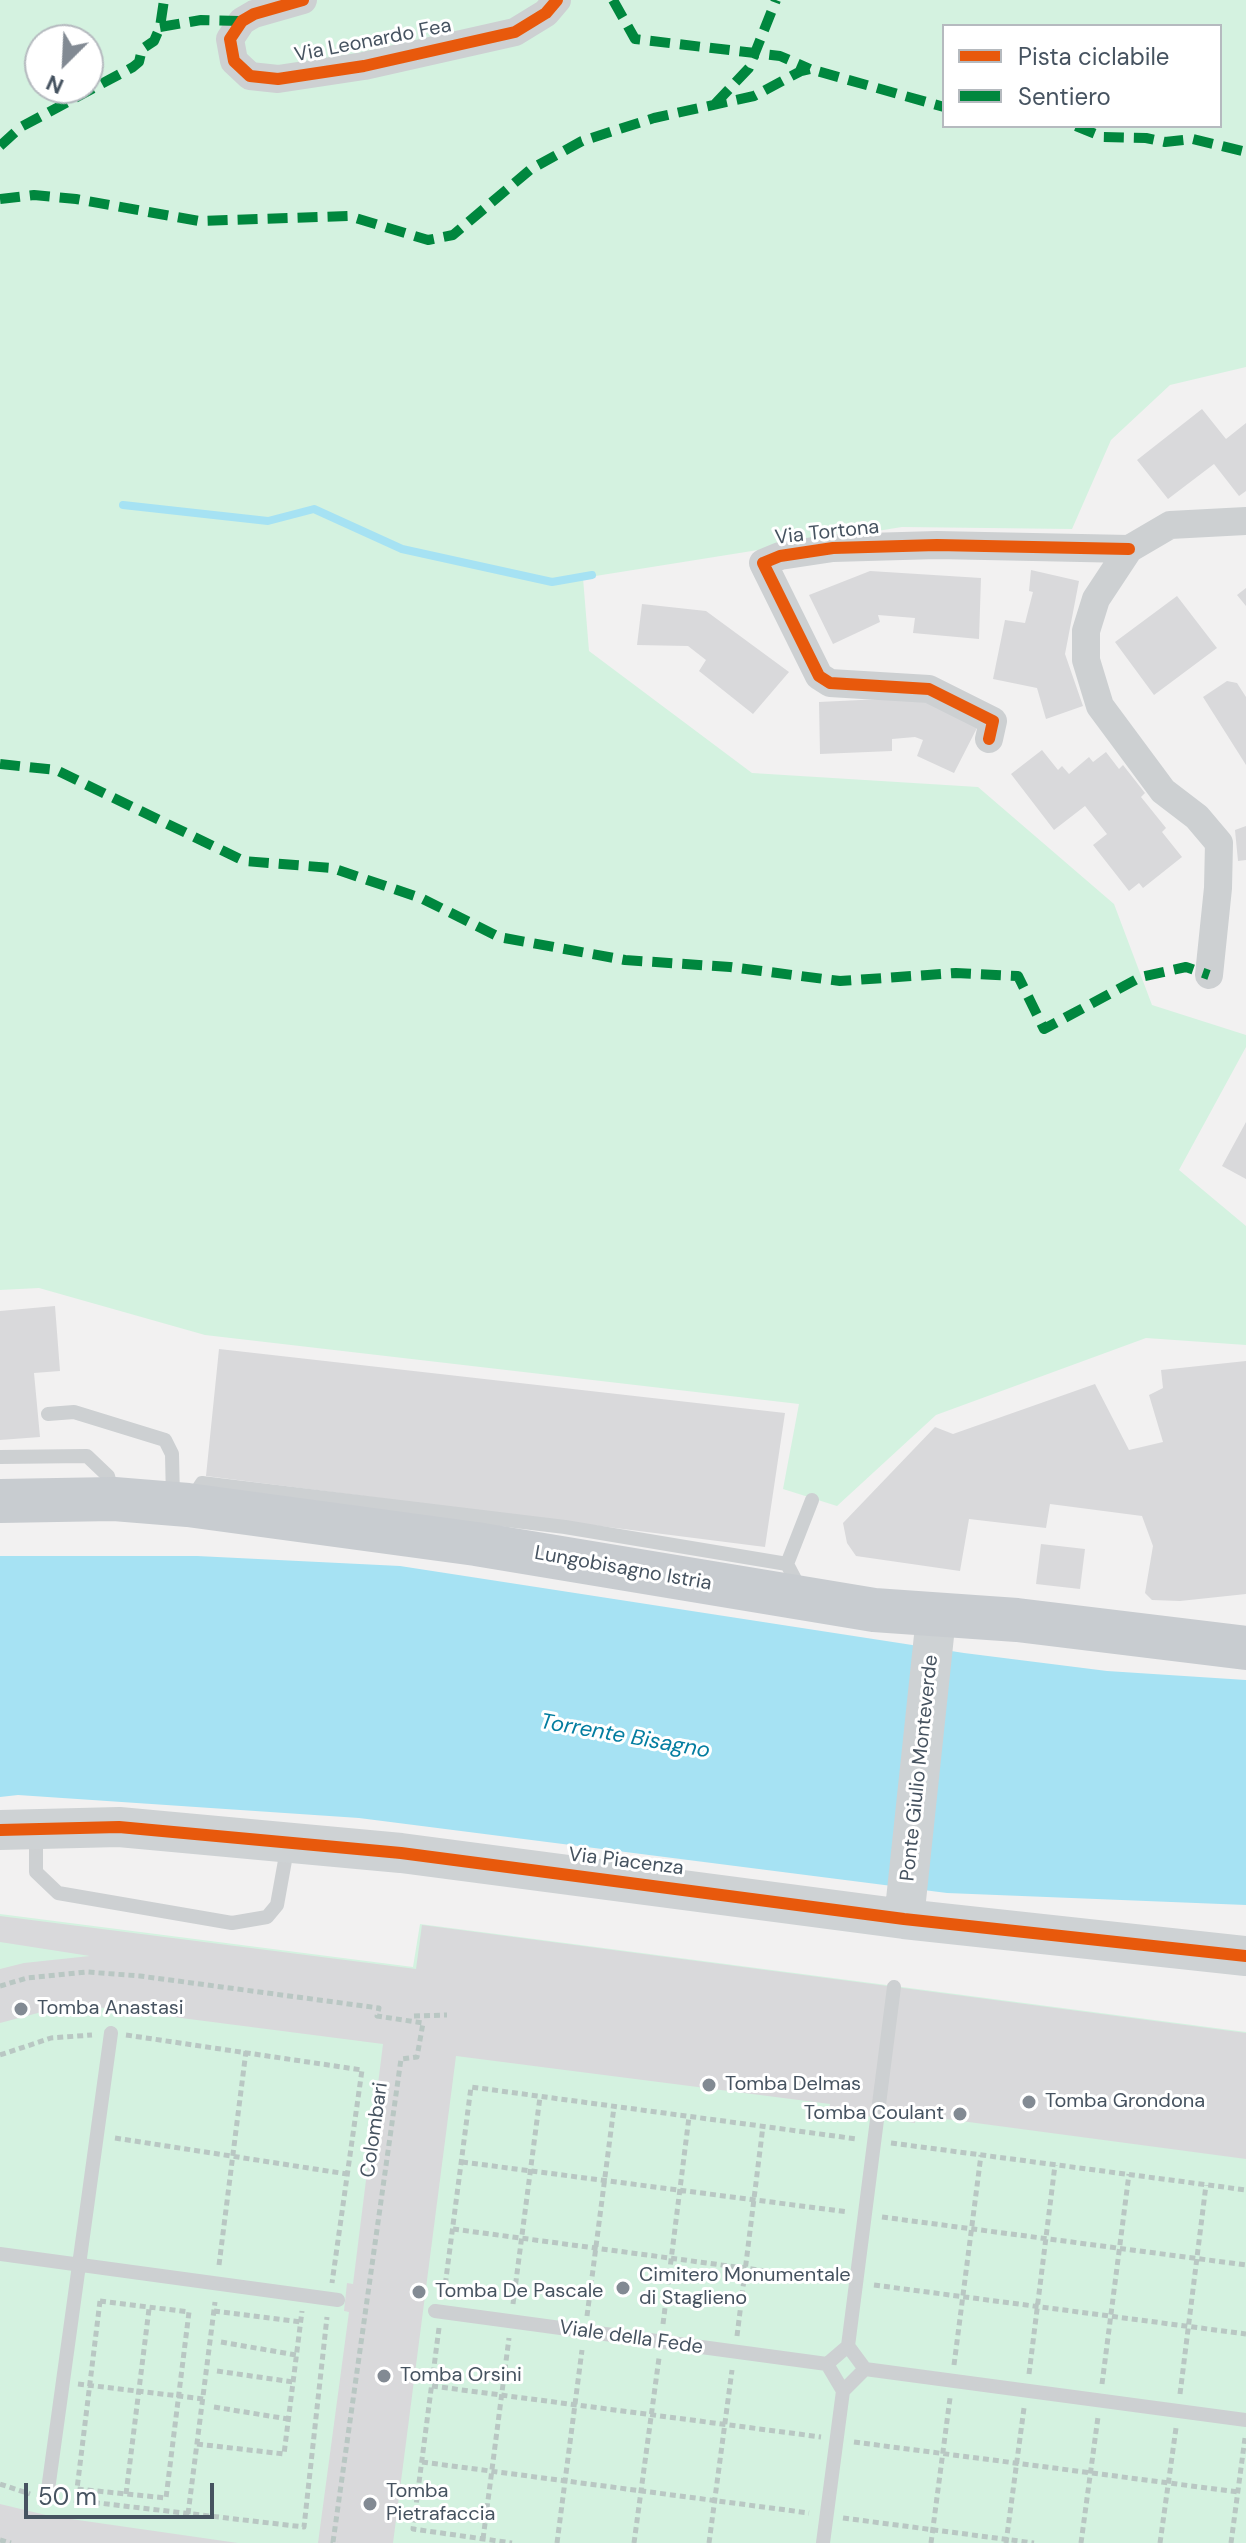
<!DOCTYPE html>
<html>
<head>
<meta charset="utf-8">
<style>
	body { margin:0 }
	#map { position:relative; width:1246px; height:2543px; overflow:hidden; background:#f2f1f1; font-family:"DM Sans",sans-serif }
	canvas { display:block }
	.legend { position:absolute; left:942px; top:24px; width:280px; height:104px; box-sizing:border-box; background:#fff; border:2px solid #b5babf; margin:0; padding:10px 14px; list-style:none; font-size:24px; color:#465360 }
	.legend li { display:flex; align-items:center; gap:16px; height:40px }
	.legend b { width:40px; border:2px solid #b5babf }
	.north { position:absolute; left:24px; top:24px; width:80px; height:80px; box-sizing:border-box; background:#fff; border:2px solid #b5babf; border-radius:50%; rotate:204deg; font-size:22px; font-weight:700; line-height:32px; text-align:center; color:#465360 }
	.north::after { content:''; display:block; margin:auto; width:28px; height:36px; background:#828a93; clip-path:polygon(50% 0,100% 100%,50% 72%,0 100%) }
	.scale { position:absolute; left:24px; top:2483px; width:190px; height:36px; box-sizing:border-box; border:4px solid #465360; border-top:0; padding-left:10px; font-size:24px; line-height:28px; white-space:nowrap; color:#465360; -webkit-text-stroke:6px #fff; paint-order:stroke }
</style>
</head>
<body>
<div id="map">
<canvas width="1246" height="2543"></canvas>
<ul class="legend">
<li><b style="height:10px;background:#e8590c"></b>Pista ciclabile</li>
<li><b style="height:10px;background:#00873e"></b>Sentiero</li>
</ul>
<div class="north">N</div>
<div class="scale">50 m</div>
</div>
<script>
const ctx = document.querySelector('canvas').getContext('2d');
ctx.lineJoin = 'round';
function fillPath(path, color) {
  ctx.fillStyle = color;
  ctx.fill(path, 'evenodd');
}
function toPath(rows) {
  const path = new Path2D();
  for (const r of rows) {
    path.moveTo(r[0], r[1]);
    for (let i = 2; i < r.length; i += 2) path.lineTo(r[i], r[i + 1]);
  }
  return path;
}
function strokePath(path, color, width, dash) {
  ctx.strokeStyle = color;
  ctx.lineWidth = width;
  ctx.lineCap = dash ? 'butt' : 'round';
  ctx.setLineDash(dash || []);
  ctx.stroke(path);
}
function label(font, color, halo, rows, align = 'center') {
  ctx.font = font + ' "DM Sans",sans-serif';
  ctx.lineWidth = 6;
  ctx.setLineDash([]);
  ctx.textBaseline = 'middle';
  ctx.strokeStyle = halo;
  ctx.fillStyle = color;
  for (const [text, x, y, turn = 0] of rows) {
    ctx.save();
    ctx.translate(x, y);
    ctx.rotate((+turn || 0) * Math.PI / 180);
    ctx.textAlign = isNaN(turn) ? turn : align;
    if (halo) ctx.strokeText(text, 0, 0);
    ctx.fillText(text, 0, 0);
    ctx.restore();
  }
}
const green = toPath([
	[0,0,1246,0,1246,367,1170,385,1111,440,1072,529,902,527,583,578,589,651,752,773,978,787,1114,904,1152,1005,1246,1035,1246,1047,1179,1170,1246,1226,1246,1345,1146,1338,936,1415,837,1506,783,1489,799,1404,205,1335,39,1288,0,1290],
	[944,26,1220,26,1220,126,944,126],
	[40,40,88,40,88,88,40,88],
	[0,1914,413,1967,420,1924,1246,2032,1246,2543,0,2543]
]);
const water = toPath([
	[0,1556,197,1556,400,1566,964,1653,1107,1671,1246,1680,1246,1905,947,1893,359,1818,18,1795,0,1797]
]);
const stream = toPath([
	[123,505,268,521,314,509,402,549,552,582,592,575]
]);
const building = toPath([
	[1202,409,1226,439,1246,423,1246,491,1239,496,1214,464,1168,499,1137,460],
	[1031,570,1079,581,1065,654,1083,706,1046,719,1037,688,993,679,1005,620,1025,623,1033,592,1029,591],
	[870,571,981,578,979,639,913,633,915,618,878,615,880,622,833,644,809,595],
	[1246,588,1246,606,1237,595],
	[1177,596,1217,648,1154,695,1115,642],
	[642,604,706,611,789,672,753,714,699,671,706,660,688,646,637,645],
	[1227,681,1237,683,1246,697,1246,765,1203,697],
	[923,697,978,726,954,773,917,756,923,740,915,737,892,739,892,751,820,754,819,702],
	[1042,750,1058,770,1062,766,1069,774,1089,757,1093,762,1106,752,1119,769,1123,765,1145,793,1141,797,1166,828,1162,832,1182,857,1143,888,1139,883,1129,891,1093,845,1107,834,1085,806,1054,830,1011,774],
	[1246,826,1246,860,1238,861,1235,830],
	[1246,1122,1246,1179,1222,1166],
	[55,1306,60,1371,34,1373,40,1437,0,1440,0,1311],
	[219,1349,785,1413,765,1547,206,1476],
	[1246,1361,1246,1594,1180,1601,1152,1600,1145,1593,1153,1546,1142,1516,1050,1504,1046,1528,969,1519,960,1571,856,1556,847,1543,843,1523,935,1427,953,1434,1095,1384,1129,1450,1163,1442,1149,1395,1163,1388,1161,1370],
	[1041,1544,1085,1549,1080,1589,1036,1584],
	[0,1916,416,1969,422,1925,1246,2033,1246,2159,916,2115,915,2123,829,2111,830,2104,456,2056,393,2543,318,2543,349,2312,344,2311,347,2283,353,2284,383,2044,96,2007,53,2009,0,2023,0,1969,24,1963,90,1956,0,1942],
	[0,2504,50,2516,238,2543,0,2543]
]);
const path = toPath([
	[0,1986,27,1978,87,1972,140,1976,379,2008,377,2016,423,2023,417,2057,401,2059,333,2542,337,2543],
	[414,2016,447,2015],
	[126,2035,362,2070,332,2283],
	[0,2055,51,2038,92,2035],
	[115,2138,347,2174],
	[891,2143,1246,2190],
	[462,2162,848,2212],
	[882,2217,1246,2265],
	[453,2229,841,2281],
	[219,2265,246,2051],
	[874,2285,1246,2334],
	[444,2294,471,2087,857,2139],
	[100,2301,189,2312,166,2498,77,2489,100,2301],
	[513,2304,540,2097],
	[214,2311,301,2322],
	[587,2316,614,2107],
	[663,2324,689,2117],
	[439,2328,413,2529,512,2543],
	[737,2336,763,2126],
	[221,2342,296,2355],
	[954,2365,981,2155],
	[217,2371,293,2382],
	[1029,2374,1055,2165],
	[78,2384,204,2399],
	[1102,2384,1129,2174],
	[432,2386,821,2437],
	[1180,2394,1206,2185],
	[214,2407,288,2419],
	[854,2442,1238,2492],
	[197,2444,284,2454,302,2311],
	[422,2462,809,2513],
	[0,2484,30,2494],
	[126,2494,149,2309],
	[64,2499,304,2527,327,2317],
	[188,2514,215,2302],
	[843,2518,1034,2543],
	[483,2539,509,2338],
	[0,2540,11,2543],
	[557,2543,582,2350],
	[634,2543,659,2358],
	[709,2543,732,2370],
	[931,2543,950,2398],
	[1006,2543,1024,2408],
	[1081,2543,1098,2417],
	[1160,2543,1176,2428],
	[1231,2543,1245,2438]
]);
const service = toPath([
	[48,1414,74,1412,165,1440,172,1454,173,1499],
	[0,1457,87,1456,108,1476,113,1495],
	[191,1500,202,1483,565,1527,787,1564,800,1589],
	[787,1564,812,1500],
	[36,1830,36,1872,58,1893,232,1923,267,1917,277,1905,288,1844],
	[0,2254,338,2300],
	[435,2311,827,2364],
	[848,2346,894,1987],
	[865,2369,843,2391,827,2364,848,2346,865,2369,1246,2420],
	[47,2497,111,2033],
	[823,2543,843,2391]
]);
const minor = toPath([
	[303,0,254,14,242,21,230,39,234,61,250,76,278,79,364,66,515,32,546,13,557,0],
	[989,739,993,721,929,689,830,683,819,676,763,563,780,556,833,548,937,545,1129,549],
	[1209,975,1218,888,1219,843,1197,817,1163,791,1100,706,1086,660,1086,631,1096,599,1129,549,1170,525,1246,521]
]);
const secondary = toPath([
	[0,1830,119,1827,401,1853,904,1919,1246,1956],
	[904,1919,936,1617]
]);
const primary = toPath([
	[0,1501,114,1499,188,1505,476,1544,874,1610,1017,1620,1246,1648]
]);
const quiet = toPath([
	[613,0,635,39,780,56,810,69],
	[160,27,201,20,242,21],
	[715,104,749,68,776,0],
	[1076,126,1103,137,1146,138,1165,142,1193,139,1246,152],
	[0,146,21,127,133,67,139,62,142,49,154,41,160,27,164,0],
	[0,199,34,195,76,199,199,221,349,216,428,240,453,235,531,169,582,141,654,118,754,96,801,71,810,69,944,107],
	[0,764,56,770,244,861,332,868,421,898,499,937,625,960,730,967,840,981,956,973,1018,976,1044,1029,1141,977,1186,967,1209,975]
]);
const cycleway = toPath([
	[303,0,254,14,242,21,230,39,234,61,250,76,278,79,364,66,515,32,546,13,557,0],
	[989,739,993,721,929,689,830,683,819,676,763,563,780,556,833,548,937,545,1129,549],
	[0,1830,119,1827,401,1853,904,1919,1246,1956]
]);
const markers = [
	[21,2009,8,"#828a93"],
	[709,2085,8,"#828a93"],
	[1029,2102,8,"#828a93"],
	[960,2114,8,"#828a93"],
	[623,2288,8,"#828a93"],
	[419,2292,8,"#828a93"],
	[384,2376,8,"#828a93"],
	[370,2504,8,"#828a93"]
];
const streetNames = [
	["Via Leonardo Fea",373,41,-11],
	["Via Tortona",827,533,-6],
	["Lungobisagno Istria",623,1569,10],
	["Ponte Giulio Monteverde",920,1768,-84],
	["Via Piacenza",626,1862,7],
	["Colombari",375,2130,-82],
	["Viale della Fede",631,2338,8]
];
const poiNames = [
	["Tomba Anastasi",37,2009],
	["Tomba Delmas",725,2085],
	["Tomba Grondona",1045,2102],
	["Tomba Coulant",944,2114,"right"],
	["Cimitero Monumentale",639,2276],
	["di Staglieno",639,2299],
	["Tomba De Pascale",435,2292],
	["Tomba Orsini",400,2376],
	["Tomba",386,2492],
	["Pietrafaccia",386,2515]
];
const waterNames = [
	["Torrente Bisagno",625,1737,10]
];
fillPath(green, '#d4f2e0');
fillPath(water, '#a6e2f3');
strokePath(stream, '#a6e2f3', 8);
fillPath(building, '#d9d9db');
strokePath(path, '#b9c7c3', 5, [6, 4]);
strokePath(service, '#cdd0d2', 14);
strokePath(minor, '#cdd0d2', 28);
strokePath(secondary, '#ced2d4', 40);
strokePath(primary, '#c8ccd0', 44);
strokePath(quiet, '#00873e', 10, [20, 10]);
strokePath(cycleway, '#e8590c', 12);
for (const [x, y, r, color] of markers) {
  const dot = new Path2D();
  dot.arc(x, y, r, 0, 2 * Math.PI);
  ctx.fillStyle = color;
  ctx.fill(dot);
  strokePath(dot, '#fff', 3);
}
label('20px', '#465360', '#fff', streetNames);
label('20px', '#465360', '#fff', poiNames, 'left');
label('italic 22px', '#037da0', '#fff', waterNames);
</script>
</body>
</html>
